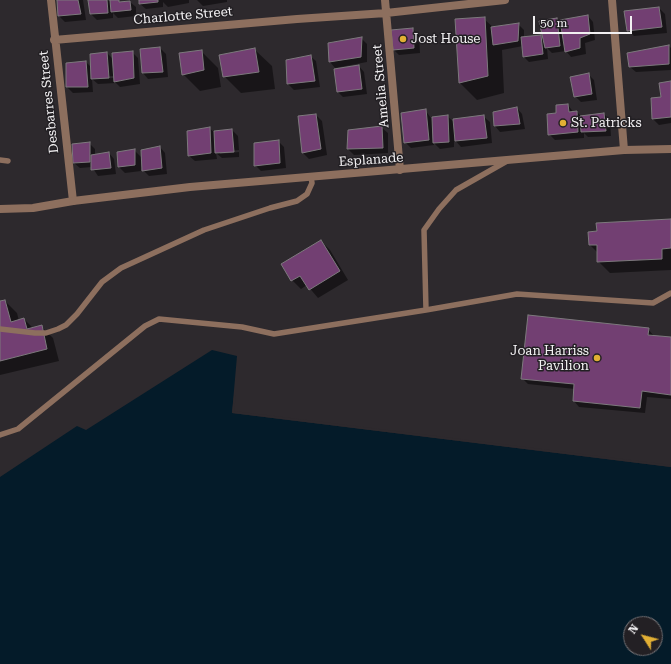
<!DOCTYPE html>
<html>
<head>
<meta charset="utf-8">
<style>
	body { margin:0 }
	#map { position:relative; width:671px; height:664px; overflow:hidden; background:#2d292d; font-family:"Roboto Serif",serif }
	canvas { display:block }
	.north { position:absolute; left:623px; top:616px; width:40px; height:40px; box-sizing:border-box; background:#232024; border:1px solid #767376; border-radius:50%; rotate:306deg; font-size:11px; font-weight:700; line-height:16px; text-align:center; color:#f2f0f2 }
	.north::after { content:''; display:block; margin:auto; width:14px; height:18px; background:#e2af34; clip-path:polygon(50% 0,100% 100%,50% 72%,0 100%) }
	.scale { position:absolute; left:533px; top:16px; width:99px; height:18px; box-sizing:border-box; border:2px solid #f2f0f2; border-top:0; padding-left:5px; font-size:12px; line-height:14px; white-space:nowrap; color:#f2f0f2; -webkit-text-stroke:3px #232024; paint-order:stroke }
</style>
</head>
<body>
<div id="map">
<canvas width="671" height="664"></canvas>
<div class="north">N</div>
<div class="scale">50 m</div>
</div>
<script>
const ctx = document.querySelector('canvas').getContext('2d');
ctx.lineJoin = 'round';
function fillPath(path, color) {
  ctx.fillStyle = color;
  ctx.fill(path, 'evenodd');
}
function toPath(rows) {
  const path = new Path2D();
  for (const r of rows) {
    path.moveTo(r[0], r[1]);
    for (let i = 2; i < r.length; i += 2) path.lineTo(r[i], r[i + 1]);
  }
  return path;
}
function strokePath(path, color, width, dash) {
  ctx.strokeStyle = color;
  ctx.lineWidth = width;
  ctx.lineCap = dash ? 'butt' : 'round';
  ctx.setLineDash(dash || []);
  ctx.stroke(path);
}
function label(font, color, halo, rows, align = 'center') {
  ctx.font = font + ' "Roboto Serif",serif';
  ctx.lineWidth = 3;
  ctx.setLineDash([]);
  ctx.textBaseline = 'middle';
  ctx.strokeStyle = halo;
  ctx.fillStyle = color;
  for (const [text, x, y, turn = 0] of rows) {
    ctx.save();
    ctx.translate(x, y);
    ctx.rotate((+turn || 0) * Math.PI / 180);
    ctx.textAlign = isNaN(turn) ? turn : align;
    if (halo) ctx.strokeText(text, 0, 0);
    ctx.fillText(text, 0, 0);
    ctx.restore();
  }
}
const water = toPath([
	[212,350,237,356,232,413,671,467,671,664,0,664,0,477,77,426,86,430],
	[631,624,655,624,655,648,631,648]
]);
const pier = toPath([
	[234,395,236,395,234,411,671,465,671,467,232,413]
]);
const shadow = toPath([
	[58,0,83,0,86,20,65,22,59,16],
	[89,0,130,2,136,7,136,16,118,18,113,13,113,18,97,20,91,14],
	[140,0,189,0,189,3,168,7,163,2,163,7,146,9,140,4],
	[197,0,227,0,227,2,203,6],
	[659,8,665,14,667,33,634,36,628,30],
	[588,16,593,22,595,40,585,43,586,54,571,57,566,51,552,53,547,48,548,59,529,62,523,56,523,46,502,50,504,93,477,100,460,83,456,20,484,19,494,28,518,24,524,30,524,38,541,36,544,40,557,19,562,25],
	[413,29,419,35,420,53,399,55,394,50],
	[361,38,367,44,367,62,335,68,330,62,329,43],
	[669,46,671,48,671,70,636,72,630,67],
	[160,48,166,54,168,77,148,79,143,73],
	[255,50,272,66,275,89,241,93,224,76],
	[132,52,138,58,140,84,120,87,116,83,98,84,92,79,93,92,73,93,67,87,86,62,92,68,107,53,113,59],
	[114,76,114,78,96,79,96,77],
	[202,52,218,68,221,87,200,91,183,74],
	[310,56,316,61,320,87,294,90,288,84],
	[359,66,364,72,367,94,343,97,337,91],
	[588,74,594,80,597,100,581,102,575,96],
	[671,82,671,123,659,125,653,119],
	[568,105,574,113,577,112,582,117,604,114,610,120,611,136,588,137,584,133,584,138,555,140,549,134,557,114],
	[517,108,522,114,525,129,500,132,495,126,494,113],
	[425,110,431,118,447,116,455,123,484,117,490,122,492,143,461,147,454,139,454,147,440,149,434,143,434,145,411,148,405,142],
	[316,115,322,121,327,155,309,159,303,153,300,117],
	[209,128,214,132,232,130,238,136,239,150,220,152,220,154,239,152,239,157,222,158,216,153,217,159,195,161,189,156],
	[382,128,388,133,388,153,354,155,348,149],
	[278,141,284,147,286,168,261,171,255,165],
	[89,143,95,149,95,156,109,153,114,159,116,174,98,176,92,167,80,168,74,163],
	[160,147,165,153,167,174,149,176,141,168,141,171,125,173,119,167,134,150,142,158],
	[671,221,671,270,610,273,598,261,598,253,590,245],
	[321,241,330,250,348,280,318,298,307,285,301,289,292,280],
	[5,301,17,313,19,321,24,319,33,328,41,326,53,338,59,361,0,375,0,302],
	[648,329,654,336,671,338,671,399,647,397,645,413,579,407,574,401,575,389,528,384,522,378]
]);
const building = toPath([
	[57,0,78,0,81,14,58,16,57,0],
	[88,0,107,0,108,13,90,14,88,0],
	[110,0,119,0,119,2,130,1,131,10,111,12,110,0],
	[139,0,158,0,158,2,139,4,139,0],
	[659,7,662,27,627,31,624,11,659,7],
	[588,15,590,34,580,38,580,48,565,52,560,20,588,15],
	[485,17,488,76,459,83,455,19,485,17],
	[557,18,560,46,545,48,539,21,557,18],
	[519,23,518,41,493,45,491,27,519,23],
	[413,28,414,48,393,50,391,30,413,28],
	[541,35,543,54,523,57,521,37,541,35],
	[362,37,361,57,329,62,328,43,362,37],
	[669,45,669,64,629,67,627,53,669,45],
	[160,47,163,72,142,73,140,49,160,47],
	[255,48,259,72,223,77,219,55,255,48],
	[202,50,204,70,182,75,179,53,202,50],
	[133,51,134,78,114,82,112,53,133,51],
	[107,52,109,78,91,79,90,54,107,52],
	[311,55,315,81,287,84,286,60,311,55],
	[86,61,88,87,66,87,66,63,86,61],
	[359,65,362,89,337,92,334,69,359,65],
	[589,73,592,94,574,97,570,77,589,73],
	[671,81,671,117,652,119,651,98,661,97,659,83,671,81],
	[568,104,569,112,577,111,578,132,548,135,547,114,556,113,556,105,568,104],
	[517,107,520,124,494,126,493,112,517,107],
	[426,109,429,140,404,143,401,113,426,109],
	[604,113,606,131,581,132,580,116,604,113],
	[316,114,321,149,302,153,298,116,316,114],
	[448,115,449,142,433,143,432,117,448,115],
	[484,115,487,138,455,141,453,119,484,115],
	[382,126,383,148,347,149,348,130,382,126],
	[210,127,211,153,188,156,187,131,210,127],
	[232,129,234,152,215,153,214,131,232,129],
	[279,140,280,163,254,166,254,143,279,140],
	[90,142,90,162,73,163,72,144,90,142],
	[160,146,162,168,142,171,141,150,160,146],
	[135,149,135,165,118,167,117,152,135,149],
	[109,152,111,168,91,170,91,155,109,152],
	[671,219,671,248,662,249,662,259,597,262,597,245,589,245,588,232,597,231,596,223,671,219],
	[321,240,340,271,309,290,300,276,291,281,281,264,321,240],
	[5,300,11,322,24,318,27,329,42,325,47,349,0,361,0,301,5,300],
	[528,315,649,328,648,335,671,337,671,395,642,391,640,408,573,401,574,384,521,379,528,315]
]);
const service = toPath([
	[0,160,8,161],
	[507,161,456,190,439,209,424,230,426,310,517,294,653,303,671,293],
	[0,329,35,333,46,333,58,329,66,325,77,314,102,282,121,268,204,230,270,208,297,201,307,194,312,183,311,177],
	[0,435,18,429,145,326,159,319,242,327,274,334,426,310]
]);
const minor = toPath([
	[385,0,400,170],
	[612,0,624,150],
	[54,40,297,19,386,13,505,0],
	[0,209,33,208,73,201,51,0]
]);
const tertiary = toPath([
	[73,201,190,187,624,150,671,149]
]);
const markers = [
	[403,39,4,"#e2af34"],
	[563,123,4,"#e2af34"],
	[597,358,4,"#e2af34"]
];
const streetNames = [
	["Charlotte Street",183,16,-5],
	["Amelia Street",381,86,-95],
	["Desbarres Street",49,102,-96],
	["Esplanade",371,160,-4]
];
const poiNames = [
	["Jost House",411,39],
	["St. Patricks",571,123],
	["Joan Harriss",589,351,"right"],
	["Pavilion",589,366,"right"]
];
fillPath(water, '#041b29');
fillPath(pier, '#2d292d');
fillPath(shadow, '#0007');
fillPath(building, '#723f72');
strokePath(building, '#7d797d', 1);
strokePath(service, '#8d6f5e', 5.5);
strokePath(minor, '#8d6f5e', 8);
strokePath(tertiary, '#8d6f5e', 8);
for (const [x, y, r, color] of markers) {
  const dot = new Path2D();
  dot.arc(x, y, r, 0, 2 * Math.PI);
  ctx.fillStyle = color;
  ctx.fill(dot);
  strokePath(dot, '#232024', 1.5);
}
label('13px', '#f2f0f2', '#232024', streetNames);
label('13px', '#f2f0f2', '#232024', poiNames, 'left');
</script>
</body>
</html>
